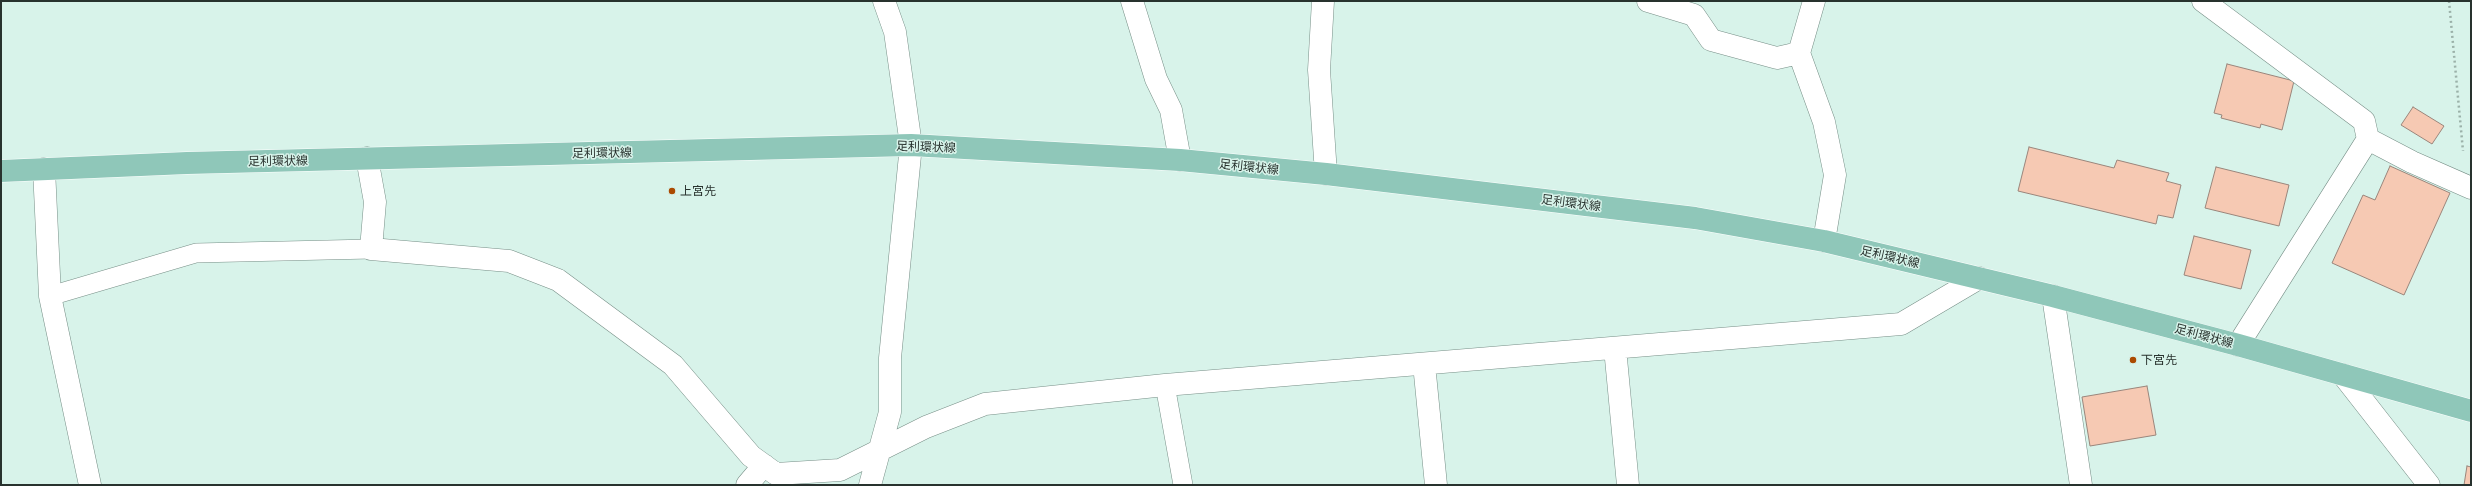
<!DOCTYPE html>
<html>
<head>
<meta charset="utf-8">
<style>
	body { margin:0 }
	#map { position:relative; width:2472px; height:486px; overflow:hidden; background:#d8f3ea; font-family:"Exo 2",sans-serif }
	canvas { display:block }
	.frame { position:absolute; inset:0; border:2px solid #28322e; pointer-events:none }
</style>
</head>
<body>
<div id="map">
<canvas width="2472" height="486"></canvas>
<div class="frame"></div>
</div>
<script>
const ctx = document.querySelector('canvas').getContext('2d');
ctx.lineJoin = 'round';
function fillPath(path, color) {
  ctx.fillStyle = color;
  ctx.fill(path, 'evenodd');
}
function toPath(rows) {
  const path = new Path2D();
  for (const r of rows) {
    path.moveTo(r[0], r[1]);
    for (let i = 2; i < r.length; i += 2) path.lineTo(r[i], r[i + 1]);
  }
  return path;
}
function strokePath(path, color, width, dash) {
  ctx.strokeStyle = color;
  ctx.lineWidth = width;
  ctx.lineCap = dash ? 'butt' : 'round';
  ctx.setLineDash(dash || []);
  ctx.stroke(path);
}
function label(font, color, halo, rows, align = 'center') {
  ctx.font = font + ' "Exo 2","Noto Sans JP",sans-serif';
  ctx.lineWidth = 3;
  ctx.setLineDash([]);
  ctx.textBaseline = 'middle';
  ctx.strokeStyle = halo;
  ctx.fillStyle = color;
  for (const [text, x, y, turn = 0] of rows) {
    ctx.save();
    ctx.translate(x, y);
    ctx.rotate((+turn || 0) * Math.PI / 180);
    ctx.textAlign = isNaN(turn) ? turn : align;
    if (halo) ctx.strokeText(text, 0, 0);
    ctx.fillText(text, 0, 0);
    ctx.restore();
  }
}
const building = toPath([
	[2227,64,2294,81,2282,130,2261,124,2260,128,2221,118,2222,115,2214,113,2227,64],
	[2413,107,2444,126,2432,144,2401,125,2413,107],
	[2029,147,2114,168,2117,160,2169,173,2166,181,2181,185,2173,218,2158,215,2156,224,2018,191,2029,147],
	[2390,166,2450,193,2404,295,2332,263,2363,195,2375,200,2390,166],
	[2216,167,2289,185,2279,226,2205,208,2216,167],
	[2194,236,2251,250,2241,289,2184,275,2194,236],
	[2147,386,2156,435,2090,446,2082,397,2147,386],
	[2467,466,2471,467,2471,485,2464,485,2467,466]
]);
const path = toPath([
	[2449,1,2463,151]
]);
const lane = toPath([
	[50,296,196,253,371,249],
	[1165,385,1183,485]
]);
const street = toPath([
	[1132,1,1156,79,1171,110,1180,160],
	[1323,1,1319,70,1326,174],
	[1648,1,1694,15,1711,40,1777,58,1799,53],
	[1814,1,1799,53,1824,122,1835,175,1824,241],
	[2203,1,2364,121,2368,139],
	[367,158,375,202,371,249,509,261,558,280,673,365,751,456,776,474,840,470,926,427,985,404,1165,385,1901,324,1979,278],
	[44,169,50,296,90,485],
	[2053,296,2081,485],
	[2238,345,2368,139,2412,162,2471,188],
	[1615,348,1628,485],
	[1424,364,1436,485],
	[2343,375,2429,485],
	[747,485,764,465],
	[870,485,890,412,890,358,911,145,895,32,884,1]
]);
const primary = toPath([
	[1,171,187,163,911,145,1180,160,1326,174,1695,218,1824,241,2053,296,2238,345,2471,411]
]);
const markers = [
	[672,191,4,"#ab4a01"],
	[2133,360,4,"#ab4a01"]
];
const streetNames = [
	["足利環状線",926,147,2],
	["足利環状線",602,153,-1],
	["足利環状線",278,161,-1],
	["足利環状線",1249,167,6],
	["足利環状線",1571,203,7],
	["足利環状線",1890,257,13],
	["足利環状線",2204,336,15]
];
const poiNames = [
	["上宮先",680,191],
	["下宮先",2141,360]
];
fillPath(building, '#f6c9b3');
strokePath(building, '#9a857b', 1);
strokePath(lane, '#778f87', 20);
strokePath(street, '#778f87', 23);
strokePath(primary, '#fff', 23);
strokePath(path, '#9bb1a9', 2.5, [2, 3]);
strokePath(lane, '#fff', 19);
strokePath(street, '#fff', 22);
strokePath(primary, '#8fc7b9', 22);
for (const [x, y, r, color] of markers) {
  const dot = new Path2D();
  dot.arc(x, y, r, 0, 2 * Math.PI);
  ctx.fillStyle = color;
  ctx.fill(dot);
  strokePath(dot, '#d8f3ea', 1.5);
}
label('12px', '#28322e', '#d8f3ea', streetNames);
label('12px', '#28322e', '#d8f3ea', poiNames, 'left');
</script>
</body>
</html>
